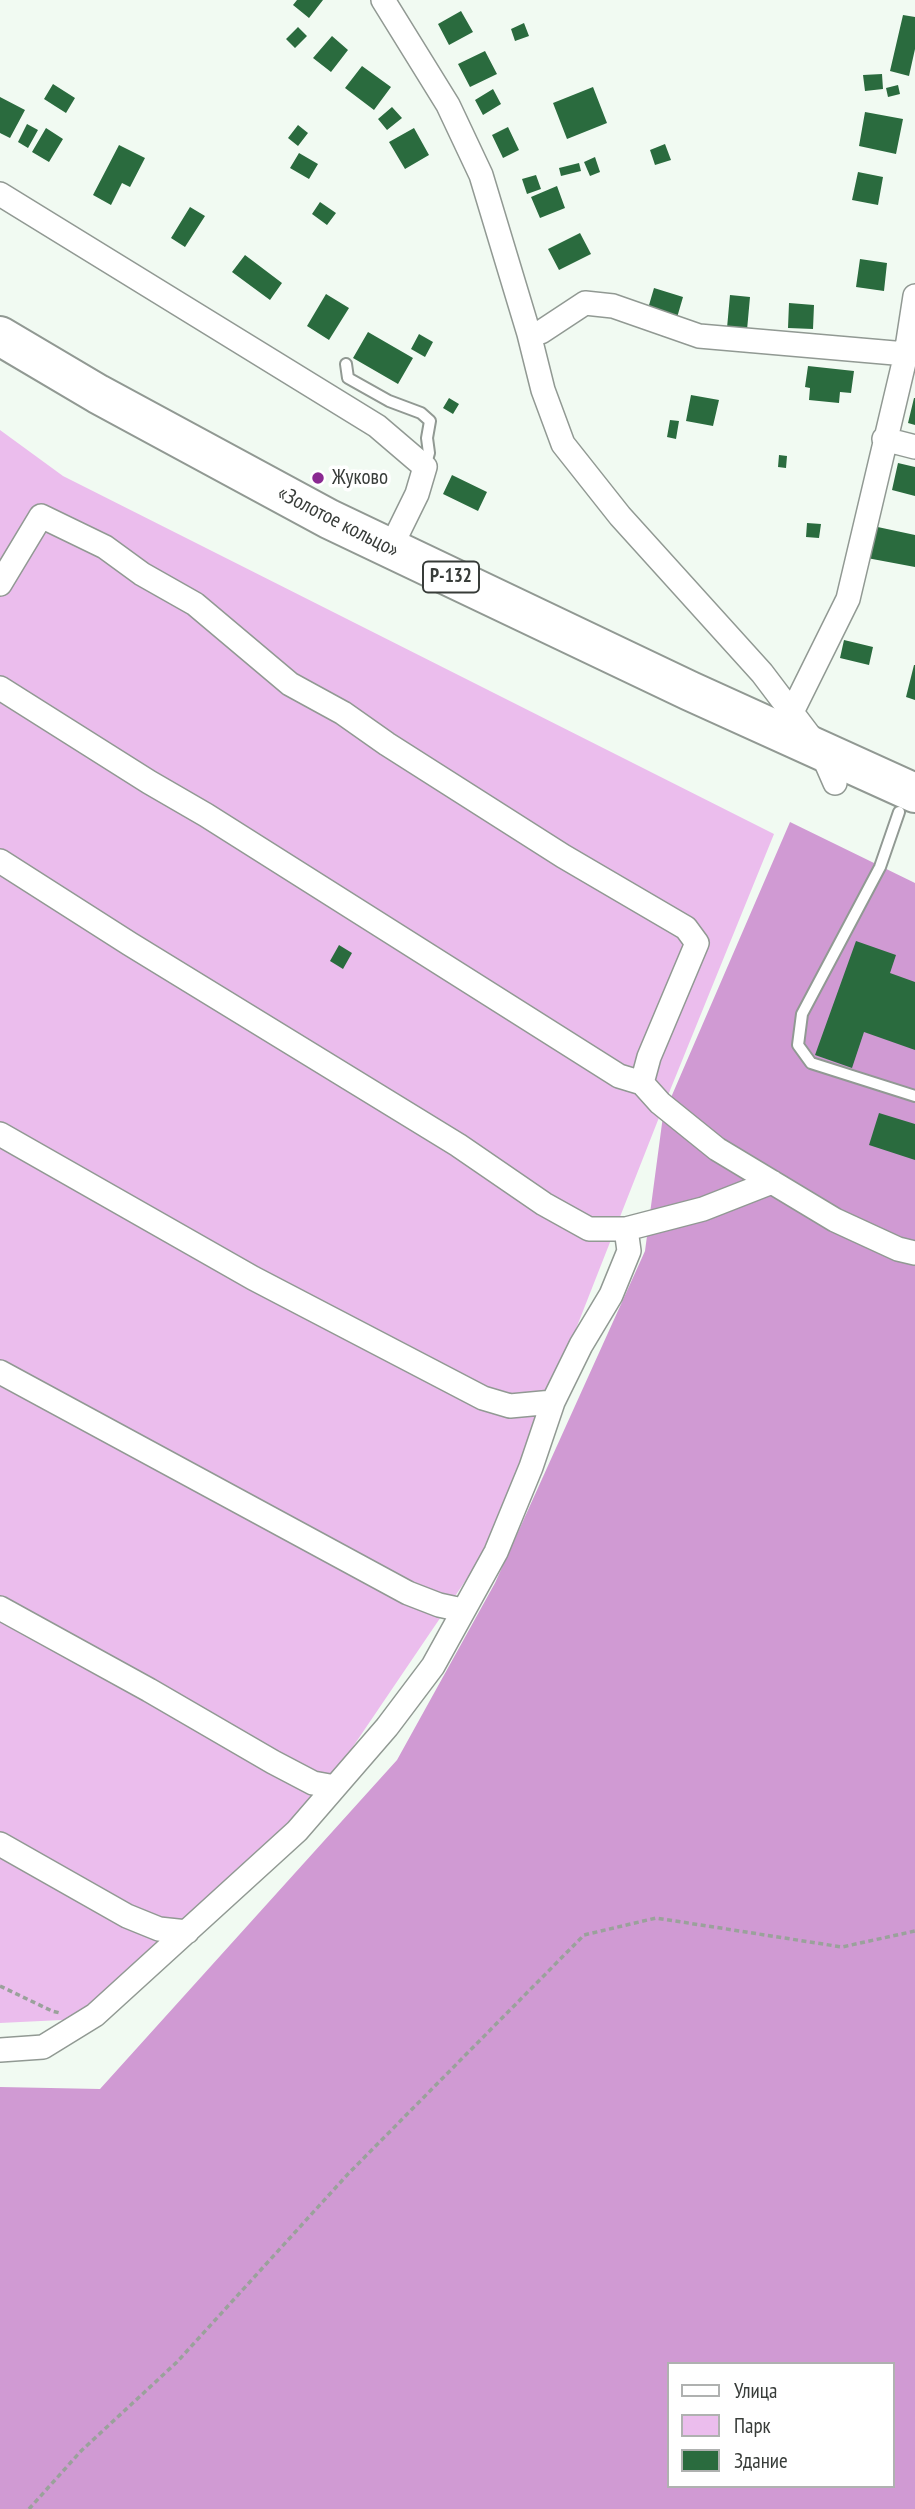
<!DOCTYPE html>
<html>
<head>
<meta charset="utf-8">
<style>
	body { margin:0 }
	#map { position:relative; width:915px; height:2509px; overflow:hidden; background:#f1faf2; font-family:"PT Sans Narrow",sans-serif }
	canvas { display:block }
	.legend { position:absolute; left:667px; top:2362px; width:228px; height:126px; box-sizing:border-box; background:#fff; border:2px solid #afb1b0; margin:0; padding:9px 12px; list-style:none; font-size:21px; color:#383c39 }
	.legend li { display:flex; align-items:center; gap:14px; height:35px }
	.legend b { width:35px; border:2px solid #afb1b0 }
</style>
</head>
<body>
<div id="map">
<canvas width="915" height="2509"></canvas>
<ul class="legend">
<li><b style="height:9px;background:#fff"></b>Улица</li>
<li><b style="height:19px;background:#ebbded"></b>Парк</li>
<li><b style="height:19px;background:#2a6b3e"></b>Здание</li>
</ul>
</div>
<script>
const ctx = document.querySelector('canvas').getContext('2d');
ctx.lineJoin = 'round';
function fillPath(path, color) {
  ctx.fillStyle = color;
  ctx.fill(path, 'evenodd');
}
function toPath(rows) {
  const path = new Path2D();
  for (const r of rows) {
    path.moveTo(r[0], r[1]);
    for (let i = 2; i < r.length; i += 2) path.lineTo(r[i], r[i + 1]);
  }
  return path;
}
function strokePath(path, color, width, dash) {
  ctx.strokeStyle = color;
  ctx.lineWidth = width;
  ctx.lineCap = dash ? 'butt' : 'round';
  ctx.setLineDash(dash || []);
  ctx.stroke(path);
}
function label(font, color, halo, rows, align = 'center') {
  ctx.font = font + ' "PT Sans Narrow",sans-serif';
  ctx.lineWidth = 7;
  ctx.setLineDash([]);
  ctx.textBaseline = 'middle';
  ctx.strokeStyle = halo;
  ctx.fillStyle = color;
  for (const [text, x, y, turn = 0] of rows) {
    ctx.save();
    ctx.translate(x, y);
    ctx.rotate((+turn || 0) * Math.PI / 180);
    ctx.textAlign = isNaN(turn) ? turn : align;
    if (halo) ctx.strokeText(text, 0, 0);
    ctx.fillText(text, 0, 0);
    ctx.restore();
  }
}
const green = toPath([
	[0,430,63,476,774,834,660,1115,493,1540,306,1816,82,2019,0,2023]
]);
const forest = toPath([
	[790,822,915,883,915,2509,0,2509,0,2087,100,2089,397,1760,495,1583,645,1251,663,1116],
	[668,2364,892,2364,892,2486,668,2486]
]);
const building = toPath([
	[297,0,323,0,309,18,293,5],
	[461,11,473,32,449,45,438,24],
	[903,15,915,17,915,49,909,76,890,71],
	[524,23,529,36,515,41,511,29],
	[298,27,307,36,295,48,286,39],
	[332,36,348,50,331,72,313,58],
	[485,51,497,74,470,87,458,64],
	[362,66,391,87,374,110,345,88],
	[882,74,883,89,865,91,863,75],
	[53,84,75,98,66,113,44,99],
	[898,85,900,94,888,97,886,88],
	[593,87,607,123,567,139,553,103],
	[493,89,501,104,483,115,475,100],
	[0,97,25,110,10,138,0,133],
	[392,107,402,118,387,130,378,119],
	[865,112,903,119,896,154,859,146],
	[27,124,38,130,28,148,18,142],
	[298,125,308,133,298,146,288,138],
	[508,127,519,150,503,158,492,135],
	[46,128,63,139,49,162,32,152],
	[414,128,429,155,405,169,389,142],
	[665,144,671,160,655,165,650,150],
	[119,145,145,158,130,187,122,183,111,205,93,195],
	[299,153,318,164,309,179,290,168],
	[595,157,600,172,590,176,584,162],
	[579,163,581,171,561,176,559,168],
	[858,172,883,177,878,205,852,200],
	[536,175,541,189,527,194,522,179],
	[557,186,565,208,540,218,531,197],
	[320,202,336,213,327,225,312,214],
	[190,207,205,216,185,247,171,238],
	[580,233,591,254,559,270,548,249],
	[245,255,282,283,270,300,232,272],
	[860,259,887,263,884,291,856,287],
	[654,288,683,297,676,321,647,312],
	[326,294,349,308,329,340,307,326],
	[730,295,750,297,747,330,727,328],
	[789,303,814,305,813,329,788,328],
	[368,332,413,358,398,384,353,358],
	[419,334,433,342,425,357,411,349],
	[808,366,854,371,851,393,840,392,839,403,809,400,810,388,805,387],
	[691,395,719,400,713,426,686,421],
	[449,398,459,404,453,414,443,408],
	[914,398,915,398,915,425,908,423],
	[670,420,679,421,676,439,667,437],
	[779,455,787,456,786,468,778,467],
	[898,463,915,467,915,496,892,490],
	[452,475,487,492,478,511,443,494],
	[807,523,821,524,819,538,806,537],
	[873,526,915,535,915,567,867,558],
	[844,640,873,647,869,665,840,658],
	[914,665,915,665,915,700,906,697],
	[856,941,896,955,890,973,915,982,915,1050,864,1032,852,1068,815,1055],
	[339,945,352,953,343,969,330,961],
	[879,1113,915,1124,915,1160,869,1145]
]);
const path = toPath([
	[0,1986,52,2011,60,2013],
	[29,2509,81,2451,177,2362,348,2174,584,1935,656,1918,842,1947,915,1931]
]);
const service = toPath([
	[346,364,348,378,389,401,421,413,430,421,427,438,429,453,425,467],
	[899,812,880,867,802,1014,798,1045,811,1063,915,1096]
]);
const minor = toPath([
	[383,0,448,105,481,175,529,334,543,390,563,444,620,516,762,673,821,751,835,783],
	[0,194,377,426,425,467,417,494,390,549],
	[529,334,541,332,585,303,613,306,699,336,906,354],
	[884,439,915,447],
	[0,584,41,516,105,547,142,574,195,604,290,684,343,713,387,744,563,856,686,928,697,943,649,1057,642,1083,660,1103,717,1149,835,1220,898,1249,915,1253],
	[0,688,149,782,206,815,619,1076,642,1083],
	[792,712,848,599,906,354,915,296],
	[0,861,130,944,458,1145,544,1204,589,1229,626,1229,703,1209,772,1182],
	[0,1134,253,1278,483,1398,510,1406,553,1402],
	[0,1372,408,1593,439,1605,462,1610],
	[0,1608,149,1690,273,1762,313,1783,335,1787],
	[0,1844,127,1916,159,1929,187,1932],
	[0,2050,43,2047,95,2015,297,1831,387,1727,433,1666,496,1552,531,1467,553,1402,581,1345,611,1295,629,1251,626,1229]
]);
const trunk = toPath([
	[0,336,98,394,329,519,690,691,915,793]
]);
const markers = [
	[318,478,7,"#8a2991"]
];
const shields = [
	[451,577,56]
];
const shieldNames = [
	["Р-132",451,577]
];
const poiNames = [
	["Жуково",332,478]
];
const streetNames = [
	["«Золотое кольцо»",338,522,27]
];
fillPath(green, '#ebbded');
fillPath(forest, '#d09ad3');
fillPath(building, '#2a6b3e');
strokePath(service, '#919993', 14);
strokePath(minor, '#919993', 26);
strokePath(trunk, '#919993', 42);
strokePath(path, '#9aa19b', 3.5, [5, 3.5]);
strokePath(service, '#fff', 10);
strokePath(minor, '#fff', 23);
strokePath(trunk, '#fff', 38);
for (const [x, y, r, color] of markers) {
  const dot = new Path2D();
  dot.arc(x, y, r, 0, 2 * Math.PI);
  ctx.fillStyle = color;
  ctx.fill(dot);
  strokePath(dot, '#fff', 2.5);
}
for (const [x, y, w] of shields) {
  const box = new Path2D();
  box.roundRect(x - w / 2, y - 15.5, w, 31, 5);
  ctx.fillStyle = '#fff';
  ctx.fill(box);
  strokePath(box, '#383c39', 2);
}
label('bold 19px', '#383c39', null, shieldNames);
label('21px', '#383c39', '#fff', poiNames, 'left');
label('21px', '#383c39', '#fff', streetNames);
</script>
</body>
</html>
